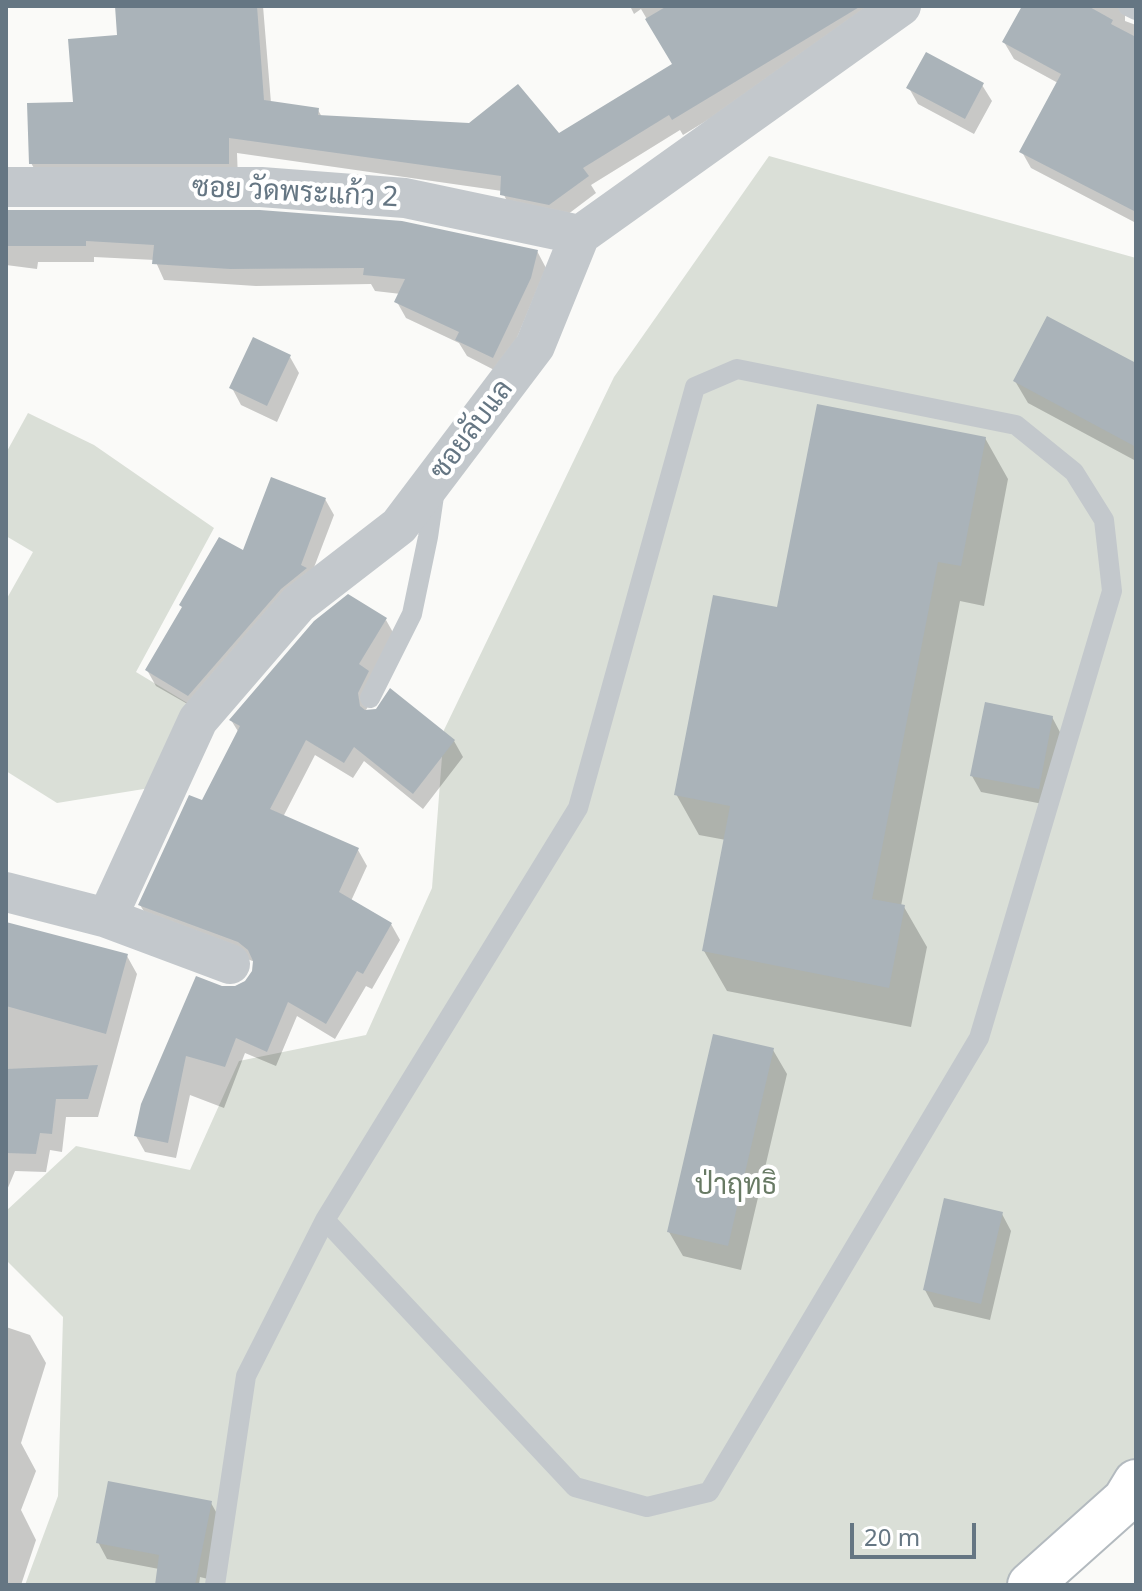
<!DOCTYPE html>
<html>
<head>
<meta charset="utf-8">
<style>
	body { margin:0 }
	#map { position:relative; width:1142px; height:1591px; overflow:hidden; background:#fafaf8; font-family:"Noto Sans",sans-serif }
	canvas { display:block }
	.frame { position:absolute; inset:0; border:8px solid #657683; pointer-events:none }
	.scale { position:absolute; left:850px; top:1523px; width:126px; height:36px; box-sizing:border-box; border:4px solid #657683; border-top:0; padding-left:10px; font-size:24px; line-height:28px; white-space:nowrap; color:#657683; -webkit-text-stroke:6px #fff; paint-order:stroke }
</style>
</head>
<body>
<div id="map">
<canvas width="1142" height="1591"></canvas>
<div class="frame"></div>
<div class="scale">20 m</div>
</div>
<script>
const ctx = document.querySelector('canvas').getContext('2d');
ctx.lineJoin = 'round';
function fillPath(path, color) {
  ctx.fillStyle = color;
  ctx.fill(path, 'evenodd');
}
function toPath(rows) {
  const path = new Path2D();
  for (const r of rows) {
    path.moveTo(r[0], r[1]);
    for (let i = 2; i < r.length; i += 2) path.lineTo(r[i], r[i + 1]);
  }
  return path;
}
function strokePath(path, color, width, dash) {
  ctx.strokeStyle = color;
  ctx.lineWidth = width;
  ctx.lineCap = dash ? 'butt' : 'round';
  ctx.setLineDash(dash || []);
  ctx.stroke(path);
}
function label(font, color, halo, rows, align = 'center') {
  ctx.font = font + ' "Noto Sans",Sarabun,sans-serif';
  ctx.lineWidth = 8;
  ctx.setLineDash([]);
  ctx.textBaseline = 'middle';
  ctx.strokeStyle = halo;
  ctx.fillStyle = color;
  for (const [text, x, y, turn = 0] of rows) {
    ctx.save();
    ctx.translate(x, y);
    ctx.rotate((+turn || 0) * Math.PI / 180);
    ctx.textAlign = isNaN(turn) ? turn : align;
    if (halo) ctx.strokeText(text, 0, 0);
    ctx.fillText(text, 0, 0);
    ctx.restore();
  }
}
const green = toPath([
	[769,156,1136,258,1136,1479,1026,1585,25,1585,58,1496,63,1317,6,1260,6,1211,76,1146,190,1170,239,1061,366,1035,432,888,444,730,614,377],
	[28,413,94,445,214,528,136,672,189,704,150,788,57,803,6,771,6,600,33,552,6,536,6,453]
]);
const shadow = toPath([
	[117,6,263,6,271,103,318,110,322,117,559,136,674,65,641,9,634,14,630,6,884,6,819,52,683,135,680,130,591,185,596,193,559,221,512,211,502,191,237,153,238,180,41,180,31,163,75,104,119,36],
	[1024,6,1136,6,1136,10,1125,16,1125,21,1136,25,1136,223,1031,168,1022,152,1058,83,1014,59,1004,42],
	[982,85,992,101,974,134,918,104,909,88],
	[6,212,537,251,546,268,502,374,467,356,459,343,406,318,397,302,401,294,375,291,371,284,256,286,164,280,155,260,94,257,94,262,38,262,37,269,6,265],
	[290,357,299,373,277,422,241,405,232,388],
	[1136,365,1136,461,1028,403,1015,381],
	[985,438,1008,479,984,606,960,601,901,906,904,907,927,947,911,1027,727,991,704,951,726,840,699,835,676,794,779,610],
	[325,499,334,515,310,578,198,710,156,686,147,670,183,609,244,553],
	[386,620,395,636,377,689,365,712,454,741,463,757,423,809,364,761,353,778,315,755,283,817,358,850,367,866,351,901,391,924,400,940,372,989,366,986,335,1039,297,1016,276,1066,245,1053,224,1108,190,1095,176,1158,145,1152,136,1136,222,988,235,988,247,983,254,972,255,962,150,921,140,905,203,803,239,733,231,720],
	[1052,717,1061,734,1048,805,981,792,972,776],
	[6,923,127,956,137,974,98,1117,66,1117,62,1152,50,1150,46,1172,15,1171,7,1190],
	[773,1050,787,1074,741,1270,683,1256,669,1232],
	[1002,1214,1011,1231,990,1320,934,1307,925,1290],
	[6,1327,30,1335,46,1363,21,1443,36,1471,21,1510,36,1540,21,1585,6,1585],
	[211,1503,220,1519,208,1579,200,1577,199,1585,157,1585,159,1569,107,1559,98,1542]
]);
const building = toPath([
	[115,6,257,6,264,100,319,108,318,115,469,123,518,84,559,133,672,64,645,19,667,6,861,6,672,120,669,115,583,168,589,176,549,205,500,195,501,176,229,138,229,164,29,164,27,103,73,102,68,39,117,35],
	[1022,6,1088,6,1113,20,1111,24,1136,37,1136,212,1019,152,1061,74,1002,42],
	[926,52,984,83,965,119,906,88],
	[6,210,260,210,402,221,538,250,531,278,493,358,455,340,459,332,394,302,405,279,363,275,364,268,230,269,152,264,154,245,86,241,86,246,6,246],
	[1047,316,1136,363,1136,447,1013,381],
	[253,337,291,355,267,406,229,388],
	[817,404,986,437,961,566,938,562,872,899,905,905,889,988,702,951,730,806,674,795,713,595,777,607],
	[271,477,326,498,301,565,307,568,281,589,188,696,145,670,182,607,179,605,219,537,243,550],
	[348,594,387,618,359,664,369,671,358,693,360,706,365,710,376,709,390,688,455,740,413,794,354,747,344,763,306,740,270,809,359,848,339,892,392,923,363,974,357,971,326,1024,288,1002,267,1052,236,1038,225,1067,186,1056,168,1143,134,1136,141,1104,196,976,222,986,235,986,245,981,252,971,253,961,248,950,238,942,138,905,189,795,202,800,240,726,229,720,314,621],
	[985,702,1053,716,1039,789,970,776],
	[6,922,128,954,106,1034,6,1006],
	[713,1034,774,1048,728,1246,667,1232],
	[98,1065,88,1099,56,1099,52,1134,40,1133,36,1154,6,1153,6,1069],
	[944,1198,1003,1212,981,1304,923,1290],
	[108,1481,212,1501,195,1585,155,1585,159,1555,96,1543]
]);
const lane = toPath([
	[1128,6,1136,10],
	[737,369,1016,425,1074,472,1104,520,1112,591,979,1038,709,1492,647,1507,575,1487,325,1220,578,808,695,387,737,369],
	[370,698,412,614,428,537,435,489],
	[215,1585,246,1376,325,1220]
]);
const street = toPath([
	[6,187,261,187,405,198,580,235],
	[6,892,107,918,230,964],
	[107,918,198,720,298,604,399,526,535,346,580,235,901,6]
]);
const secondary = toPath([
	[1030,1585,1125,1500,1136,1482]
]);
const streetNames = [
	["ซอย วัดพระแก้ว 2",295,193,3],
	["ซอยลับแล",472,430,-53]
];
const parkNames = [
	["ป่าฤทธิ",736,1186]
];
fillPath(green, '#dadfd7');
fillPath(shadow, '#0003');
fillPath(building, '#aab3b9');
strokePath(secondary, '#b3babf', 48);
strokePath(lane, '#c3c8cc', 20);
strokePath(street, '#c3c8cc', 40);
strokePath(secondary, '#fff', 44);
label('28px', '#657683', '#fff', streetNames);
label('28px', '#687a64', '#fff', parkNames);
</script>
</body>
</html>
